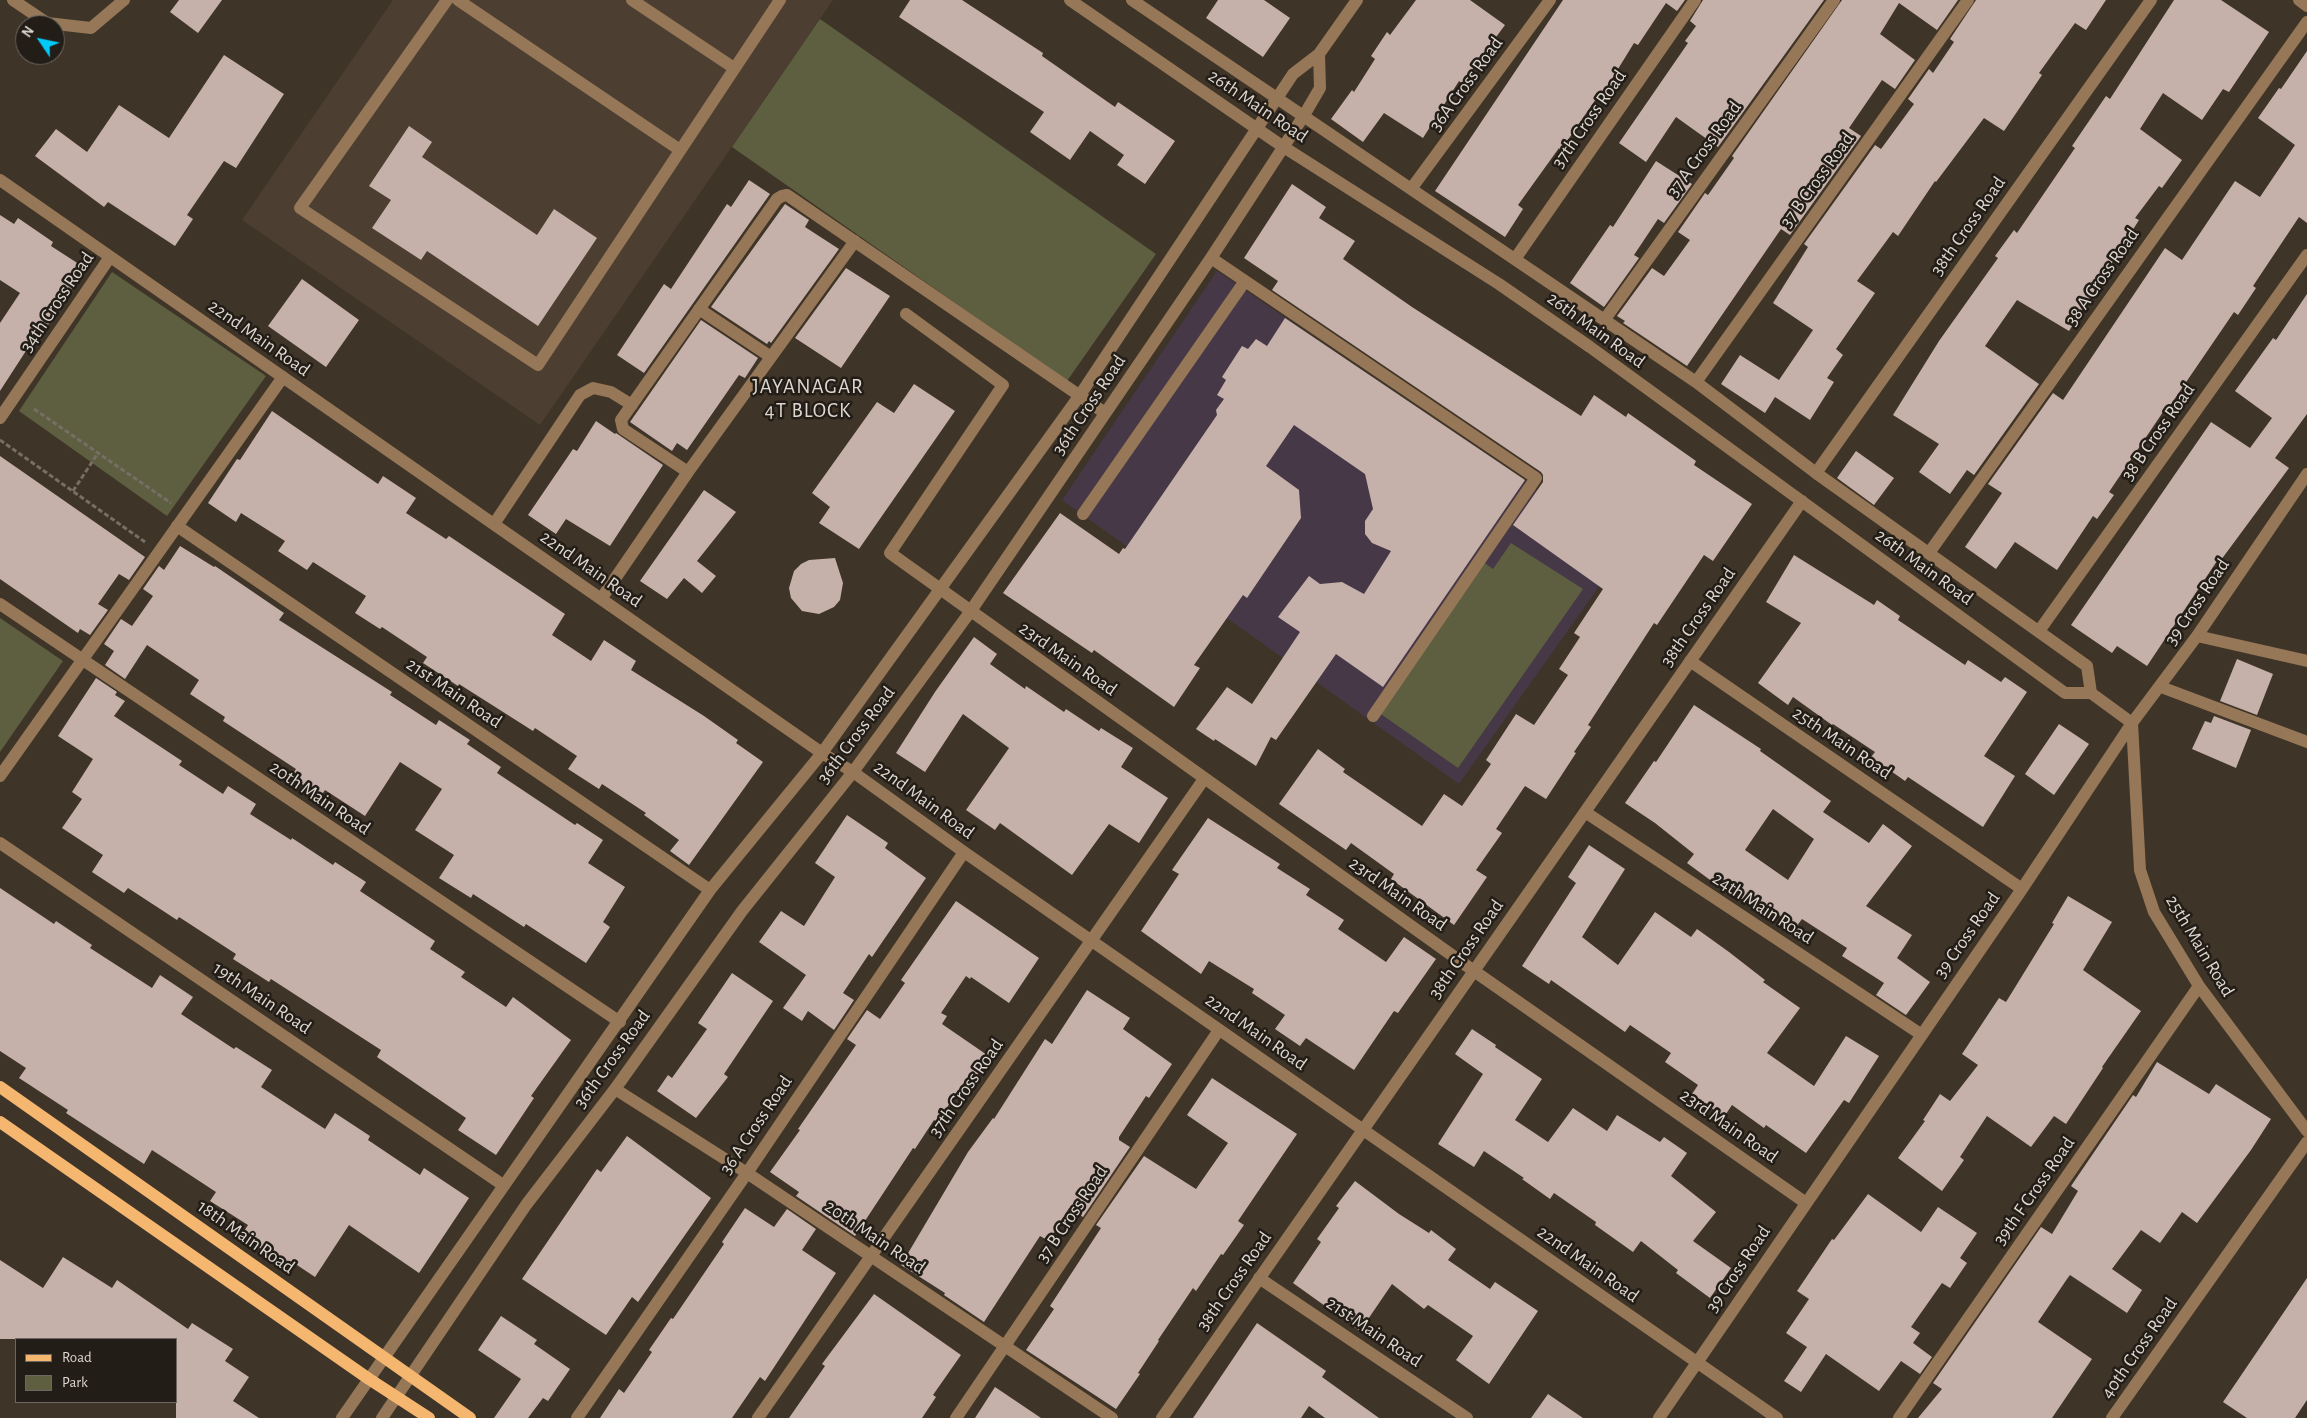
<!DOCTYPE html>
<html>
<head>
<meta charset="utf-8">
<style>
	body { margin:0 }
	#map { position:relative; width:2307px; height:1418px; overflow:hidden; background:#3f3428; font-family:"Alegreya Sans",sans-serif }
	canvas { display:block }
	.legend { position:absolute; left:15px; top:1338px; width:162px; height:65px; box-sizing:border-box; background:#221d17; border:1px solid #6d6761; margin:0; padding:6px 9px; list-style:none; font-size:15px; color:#ded7d0 }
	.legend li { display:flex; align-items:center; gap:10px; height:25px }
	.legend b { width:25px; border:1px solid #6d6761 }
	.north { position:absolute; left:15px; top:15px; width:50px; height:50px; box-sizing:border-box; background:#221d17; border:1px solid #6d6761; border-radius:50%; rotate:304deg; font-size:14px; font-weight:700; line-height:20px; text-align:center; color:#ded7d0 }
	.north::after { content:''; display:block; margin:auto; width:18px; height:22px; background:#02cbf9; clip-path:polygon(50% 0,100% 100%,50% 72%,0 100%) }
</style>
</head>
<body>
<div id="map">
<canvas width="2307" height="1418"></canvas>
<ul class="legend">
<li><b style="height:6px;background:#f5b670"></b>Road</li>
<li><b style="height:14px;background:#5d5f40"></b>Park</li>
</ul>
<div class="north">N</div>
</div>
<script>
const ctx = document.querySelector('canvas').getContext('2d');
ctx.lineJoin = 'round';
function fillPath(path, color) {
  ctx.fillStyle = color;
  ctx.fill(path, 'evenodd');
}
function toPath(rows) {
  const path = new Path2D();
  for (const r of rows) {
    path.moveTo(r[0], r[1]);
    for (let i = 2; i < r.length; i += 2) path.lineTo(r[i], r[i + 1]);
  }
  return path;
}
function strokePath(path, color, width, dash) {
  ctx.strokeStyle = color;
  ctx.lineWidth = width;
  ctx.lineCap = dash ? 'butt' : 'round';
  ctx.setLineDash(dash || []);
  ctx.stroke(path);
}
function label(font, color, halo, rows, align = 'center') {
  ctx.font = font + ' "Alegreya Sans",sans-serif';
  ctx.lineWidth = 5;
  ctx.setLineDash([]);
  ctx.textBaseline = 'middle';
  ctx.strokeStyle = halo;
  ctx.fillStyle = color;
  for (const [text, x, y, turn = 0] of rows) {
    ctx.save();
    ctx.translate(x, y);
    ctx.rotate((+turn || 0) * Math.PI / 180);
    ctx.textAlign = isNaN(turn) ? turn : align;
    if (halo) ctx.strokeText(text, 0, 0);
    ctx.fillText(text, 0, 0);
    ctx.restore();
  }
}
const industrial = toPath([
	[393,0,833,0,540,425,242,220]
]);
const education = toPath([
	[1217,271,1625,550,1459,784,1062,500]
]);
const green = toPath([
	[820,19,1156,254,1067,381,732,147],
	[112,272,266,376,167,516,19,411],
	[1511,543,1583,589,1458,768,1378,712,1482,561,1493,569],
	[0,618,63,661,0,752]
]);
const building = toPath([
	[179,0,222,0,198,33,170,12],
	[910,0,962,0,1043,53,1042,56,1115,107,1118,102,1175,141,1145,184,1117,165,1124,155,1090,131,1070,160,1030,132,1044,112,899,17],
	[1218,0,1264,0,1290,18,1263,57,1206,18],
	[1416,0,1470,0,1505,25,1462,83,1459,81,1423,138,1384,113,1363,142,1331,119,1352,90,1354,92,1375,59,1371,56,1387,32,1390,35],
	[1563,0,1685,0,1677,11,1666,3,1638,45,1634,43,1602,95,1600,93,1561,150,1559,148,1518,205,1523,209,1505,237,1435,191],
	[1703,0,1824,0,1718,147,1676,117,1646,162,1619,143,1688,43,1685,41,1696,26,1690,21],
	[1842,0,1958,0,1937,30,1899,3,1880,34,1915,60,1895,89,1882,80,1849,128,1861,136,1790,235,1781,229,1687,366,1623,323,1625,321,1617,316,1652,268,1664,276,1690,240,1678,232,1705,193,1708,195,1734,158,1732,156],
	[1976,0,2106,0,2086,30,2075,23,2039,73,2042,75,2004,131,1984,118,1936,182,1935,181,1898,236,1893,232,1857,281,1875,293,1836,349,1843,355,1827,378,1834,382,1810,420,1775,397,1765,413,1721,384,1740,355,1779,380,1813,330,1773,303,1808,247,1804,244,1875,145,1881,149,1914,104,1908,99,1929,69,1933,73,1954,42,1950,39],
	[2174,0,2221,0,2269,32,2229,92,2223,89,2202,120,2163,93,2140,129,2182,160,2162,188,2159,186,2135,218,2139,220,2069,331,2017,300,1985,346,2039,384,1974,475,1967,470,1950,494,1919,472,1939,444,1893,415,1939,341,1998,258,1995,256,2014,230,2017,233,2075,148,2072,146,2106,96,2110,99],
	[2307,51,2307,223,2299,217,2253,286,2256,288,2238,315,2234,312,2165,413,2163,412,2109,492,2114,495,2097,519,2093,516,2057,570,2015,542,1996,569,1965,547,2002,493,1988,484,2053,393,2063,400,2165,248,2182,260,2235,181,2260,197,2295,145,2258,118,2279,88,2281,89],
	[224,55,284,94,236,168,224,161,187,215,193,219,175,246,108,202,104,207,35,156,56,129,87,152,119,105,169,138],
	[409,126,432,142,422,157,537,235,554,209,597,238,538,326,427,251,421,260,372,228,391,200,369,186],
	[1656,161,1692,184,1664,223,1658,219,1634,255,1639,258,1604,307,1570,283,1610,225,1613,227],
	[749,180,770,194,644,373,617,355,664,284,671,289,727,204,731,207],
	[1292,184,1326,207,1319,218,1355,241,1343,259,1412,307,1581,416,1594,395,1626,417,1628,413,1696,461,1694,465,1752,504,1713,561,1704,555,1657,625,1654,623,1588,725,1591,727,1574,752,1576,753,1546,799,1525,786,1496,829,1502,833,1476,870,1487,877,1454,925,1391,879,1394,874,1351,843,1346,850,1279,804,1318,749,1345,769,1343,772,1422,826,1444,794,1462,806,1491,764,1486,760,1516,714,1534,725,1568,675,1559,669,1580,637,1574,633,1603,589,1513,525,1543,482,1543,475,1541,472,1272,290,1278,281,1244,258],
	[785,204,809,220,805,227,839,249,771,343,769,341,767,344,711,307],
	[0,215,14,224,18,218,53,242,51,246,85,268,48,325,44,323,0,391,0,323,20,293,0,280],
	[846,268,890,296,841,368,795,338],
	[302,279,359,320,326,367,268,326],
	[2307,294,2307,414,2275,458,2289,468,2221,560,2219,558,2147,666,2117,646,2112,653,2071,625,2211,422,2250,448,2272,418,2235,391,2273,338,2276,340],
	[1285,318,1525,480,1383,687,1336,654,1276,740,1271,737,1256,766,1215,739,1214,741,1196,729,1227,687,1252,704,1300,632,1278,617,1309,576,1320,584,1342,582,1364,594,1391,551,1372,543,1365,534,1365,521,1373,509,1365,474,1294,425,1266,466,1299,490,1301,518,1247,598,1243,595,1194,665,1200,668,1174,707,1094,650,1092,653,1003,593,1060,513,1119,554,1123,548,1125,549,1217,415,1216,410,1224,399,1217,395,1226,380,1222,377,1242,346,1248,349,1256,339,1267,346],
	[701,320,758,358,745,378,739,375,687,450,677,443,672,451,630,422],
	[914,384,955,411,859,549,819,523,830,507,812,493,877,402,894,413],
	[272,411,378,484,383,476,416,498,406,513,446,539,449,536,565,614,552,635,591,661,604,640,636,661,631,670,704,716,738,740,736,743,763,762,689,865,670,851,679,840,644,815,646,813,602,784,599,789,568,769,577,756,535,728,533,731,459,684,458,686,423,663,427,657,382,627,380,629,355,613,366,596,313,562,307,570,278,551,285,541,241,513,236,522,208,503,237,459,240,460],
	[596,421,615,434,616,433,663,465,610,546,566,519,556,534,528,515,573,449,577,451],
	[1856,451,1894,478,1874,505,1837,478],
	[0,456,145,557,129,580,119,574,98,604,108,610,90,635,80,629,78,633,0,579],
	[704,490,736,512,697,561,716,576,702,593,684,578,667,599,640,581],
	[180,546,214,567,215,566,284,613,279,620,392,692,390,695,436,725,439,720,470,740,467,744,501,767,497,773,575,825,577,823,603,840,588,863,625,887,603,922,610,927,586,963,526,924,524,927,473,894,471,898,439,878,454,855,415,830,442,789,400,762,365,816,325,790,321,796,291,777,296,769,223,721,225,717,190,694,199,680,147,645,125,679,105,665,114,651,104,644,121,619,132,626,153,596,143,589,159,566,164,570],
	[1794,555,1874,605,1877,600,1900,616,1898,620,1965,665,1968,660,2001,682,2005,677,2027,692,1984,756,2015,776,1983,827,1908,777,1905,781,1871,757,1875,752,1833,724,1832,725,1793,697,1788,705,1758,683,1801,623,1766,602],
	[835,558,843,583,840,600,834,607,819,614,802,611,791,598,789,588,794,571,801,564,809,560],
	[974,637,997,654,990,664,1025,689,1026,686,1064,712,1066,709,1099,731,1101,728,1133,748,1121,767,1168,798,1139,843,1109,824,1072,875,1000,823,995,830,966,810,1009,748,963,714,925,772,896,753,935,692],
	[2237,659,2273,674,2257,715,2220,701],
	[96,678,117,692,115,695,125,701,114,716,182,761,179,765,223,794,228,786,256,804,250,814,291,840,292,838,333,865,335,862,366,882,360,891,435,941,430,949,465,972,461,977,506,1007,513,997,571,1040,531,1096,534,1098,496,1155,458,1130,466,1118,377,1057,381,1050,271,979,269,982,233,959,236,954,179,917,177,920,128,888,124,893,92,872,103,855,62,828,82,799,72,792,93,759,58,736],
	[1694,705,1761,749,1760,751,1831,801,1823,812,1869,843,1883,824,1912,846,1866,906,1912,935,1897,958,1930,982,1906,1015,1876,995,1884,983,1842,956,1847,948,1802,919,1796,927,1762,903,1758,910,1718,883,1717,885,1687,863,1694,854,1655,823,1625,803,1654,761,1656,762],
	[1773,809,1814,839,1788,880,1745,850],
	[2214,716,2251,730,2236,768,2192,749,2205,721,2211,723],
	[2059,724,2089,744,2054,795,2025,774],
	[847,815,888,843,885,848,926,878,872,957,869,954,843,993,854,1000,834,1030,808,1011,802,1021,783,1008,806,975,759,942,781,911,804,926,835,877,815,863],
	[1208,818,1280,864,1277,868,1310,889,1306,895,1344,920,1338,929,1386,962,1404,937,1436,959,1398,1013,1394,1011,1354,1070,1306,1038,1300,1046,1275,1029,1285,1015,1252,993,1254,989,1209,961,1201,974,1141,931,1179,874,1172,870],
	[1589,845,1625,869,1582,937,1618,965,1655,912,1691,937,1697,929,1729,952,1765,980,1763,982,1800,1008,1767,1053,1814,1086,1846,1036,1879,1056,1849,1103,1844,1100,1806,1153,1766,1125,1764,1128,1732,1105,1724,1117,1692,1094,1698,1085,1665,1062,1671,1053,1630,1025,1625,1032,1551,980,1549,984,1522,966,1576,883,1568,877],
	[0,888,54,924,56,921,92,945,90,948,152,988,160,975,193,997,181,1014,234,1049,236,1047,272,1070,261,1087,325,1129,335,1113,370,1136,368,1140,420,1175,424,1168,469,1198,419,1273,349,1225,315,1277,294,1263,291,1268,241,1236,248,1225,210,1201,216,1192,152,1150,144,1164,66,1113,68,1110,19,1078,26,1068,0,1051],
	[2068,896,2112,922,2083,970,2141,1011,2102,1067,2103,1068,2066,1124,2054,1116,2031,1147,1987,1116,1960,1157,1964,1160,1942,1191,1898,1158,1925,1121,1923,1120,1940,1094,1950,1101,1978,1065,1962,1054,1999,998,2006,1002,2054,924,2052,923],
	[956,901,1039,958,1009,1003,971,977,970,979,966,976,941,1013,947,1016,942,1024,990,1057,971,1084,965,1081,937,1122,934,1120,915,1149,913,1148,855,1236,796,1196,799,1192,770,1172,800,1130,798,1129,856,1045,847,1039,867,1010,880,1019,905,983,901,980],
	[732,973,773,1001,724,1074,728,1077,696,1118,657,1091,668,1075,672,1078,707,1029,698,1023],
	[1087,990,1130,1018,1123,1029,1172,1064,1149,1098,1146,1096,1119,1137,1119,1140,1130,1147,1083,1217,1069,1208,1049,1241,1040,1236,984,1322,944,1295,945,1293,901,1265,968,1152,993,1118,994,1119,1045,1039,1052,1044],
	[1472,1029,1496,1045,1495,1047,1542,1079,1515,1120,1548,1142,1573,1108,1607,1131,1617,1115,1660,1142,1664,1137,1687,1153,1671,1176,1716,1212,1693,1241,1731,1268,1710,1298,1676,1273,1678,1270,1641,1241,1633,1252,1595,1225,1596,1222,1554,1193,1550,1199,1522,1179,1524,1178,1484,1151,1474,1167,1438,1144,1483,1074,1455,1054],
	[2157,1062,2209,1094,2216,1084,2271,1119,2251,1150,2197,1223,2182,1212,2160,1243,2141,1230,2112,1269,2142,1290,2127,1313,2070,1275,2067,1279,2038,1322,2092,1359,2052,1418,1918,1418,1942,1389,1933,1383,2041,1227,2052,1234,2078,1191,2071,1186,2133,1095,2136,1097],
	[1212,1078,1297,1134,1238,1221,1244,1225,1223,1255,1221,1254,1196,1291,1193,1288,1158,1340,1159,1341,1138,1373,1140,1374,1116,1409,1026,1350,1054,1309,1050,1306,1101,1228,1096,1225,1144,1156,1196,1189,1228,1143,1187,1115],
	[627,1136,711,1198,638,1302,632,1297,606,1335,522,1279,597,1169,601,1172],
	[1355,1181,1399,1214,1429,1233,1431,1230,1456,1249,1448,1260,1490,1289,1495,1282,1538,1311,1489,1384,1456,1360,1473,1336,1428,1305,1424,1309,1392,1284,1360,1331,1293,1283,1321,1242,1317,1239,1339,1208,1336,1206],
	[1868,1194,1921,1232,1938,1207,1977,1233,1960,1258,1967,1263,1950,1288,1942,1283,1911,1327,1920,1333,1913,1343,1932,1357,1920,1374,1901,1361,1879,1391,1826,1354,1801,1392,1784,1381,1807,1347,1786,1333,1809,1299,1797,1291,1832,1239,1834,1240],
	[745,1208,774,1227,787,1209,816,1229,802,1250,836,1273,765,1381,760,1377,732,1418,600,1418,619,1389,624,1393,652,1352,649,1350,671,1318,673,1319,724,1244,722,1242],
	[63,1257,112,1288,117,1280,188,1329,192,1323,233,1349,225,1361,249,1377,233,1401,259,1418,176,1418,176,1339,0,1339,0,1260,43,1288],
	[2307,1278,2307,1400,2295,1418,2247,1418,2223,1402],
	[874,1294,961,1355,933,1395,936,1397,922,1418,789,1418,825,1366,822,1364],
	[501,1316,537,1340,534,1344,570,1369,548,1401,543,1398,528,1418,494,1418,521,1379,478,1350],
	[1257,1323,1326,1371,1322,1377,1379,1418,1325,1418,1309,1406,1301,1418,1193,1418],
	[995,1387,1041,1418,975,1418],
	[1548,1394,1583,1418,1531,1418]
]);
const path = toPath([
	[34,409,171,503],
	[0,440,145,542],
	[73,491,98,453]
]);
const minor = toPath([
	[13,0,47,23,91,28,124,0],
	[447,0,300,208,538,365,780,0],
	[458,0,680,150],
	[632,0,734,68],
	[1070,0,1282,146,1499,284,1590,347,2065,693,2091,693,2132,723],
	[1132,0,1696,382,1816,473,2087,666,2091,693],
	[2299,0,2307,6],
	[0,180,822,753,853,772,964,852,1777,1418],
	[1411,189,1550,0],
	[1211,258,1245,281],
	[1515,259,1695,0],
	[699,309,771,357],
	[906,314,1003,385,890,553,1474,971,1806,1203],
	[1605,319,1834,0],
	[1696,382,1968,0],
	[0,418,110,257],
	[688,472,623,429,621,420,777,199,782,196,787,195,1105,413],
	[1816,473,2151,0],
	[1083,514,1245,281,1536,478,1373,716],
	[494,524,580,395,593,388,611,392,632,405],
	[177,526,710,890],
	[1929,553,2307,22],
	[601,599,688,472,855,241],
	[0,604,620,1022],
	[2039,631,2307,255],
	[2197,636,2307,661],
	[1690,661,2022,889],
	[2161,687,2307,742],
	[2132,723,2140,870,2154,912,2199,986,2307,1131],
	[0,776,283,377],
	[1585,812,1922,1035],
	[0,843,503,1185],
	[615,1089,747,1173,1112,1418],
	[1259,1278,1467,1418],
	[342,1418,710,890,822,753,1080,395,1293,74,1319,54,1357,0],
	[382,1418,526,1205,615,1089,742,911,853,772,970,612,1211,258,1303,117,1320,88,1319,54],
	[577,1418,747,1173,964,852],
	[758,1418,1204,779],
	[956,1418,1219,1030],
	[1162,1418,1802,501],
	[1659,1418,2022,889,2132,723,2197,636,2307,474],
	[1899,1418,2199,986],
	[2112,1418,2307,1142]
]);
const major = toPath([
	[0,1087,470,1418],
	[0,1122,369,1379,429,1418]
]);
const streetNames = [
	["36A Cross Road",1466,84,-54],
	["26th Main Road",1258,106,34],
	["37th Cross Road",1589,119,-55],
	["37 A Cross Road",1704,149,-54],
	["37 B Cross Road",1817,180,-54],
	["38th Cross Road",1968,226,-55],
	["38 A Cross Road",2102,277,-55],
	["34th Cross Road",57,302,-56],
	["26th Main Road",1596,330,36],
	["22nd Main Road",259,338,35],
	["36th Cross Road",1089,405,-56],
	["38 B Cross Road",2158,432,-55],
	["26th Main Road",1924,567,36],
	["22nd Main Road",591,569,35],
	["39 Cross Road",2197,602,-56],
	["38th Cross Road",1698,617,-55],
	["23rd Main Road",1068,659,35],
	["21st Main Road",454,693,34],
	["36th Cross Road",856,735,-53],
	["25th Main Road",1842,743,34],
	["20th Main Road",320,798,34],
	["22nd Main Road",924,800,36],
	["23rd Main Road",1398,894,35],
	["24th Main Road",1763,908,33],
	["39 Cross Road",1967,935,-55],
	["25th Main Road",2200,946,59],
	["38th Cross Road",1466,949,-55],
	["19th Main Road",262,998,34],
	["22nd Main Road",1256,1032,35],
	["36th Cross Road",612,1059,-54],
	["37th Cross Road",966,1088,-55],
	["36 A Cross Road",756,1125,-56],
	["23rd Main Road",1729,1126,35],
	["39th F Cross Road",2034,1191,-55],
	["37 B Cross Road",1072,1214,-56],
	["18th Main Road",246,1237,35],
	["20th Main Road",875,1237,34],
	["22nd Main Road",1588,1264,35],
	["39 Cross Road",1738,1269,-56],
	["38th Cross Road",1234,1281,-55],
	["21st Main Road",1374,1332,34],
	["40th Cross Road",2139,1348,-55]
];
const quarterNames = [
	["JAYANAGAR",808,387],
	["4T BLOCK",808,411]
];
fillPath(industrial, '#4c3e30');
fillPath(education, '#463846');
fillPath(green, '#5d5f40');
fillPath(building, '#c5b1a9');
strokePath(path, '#776e64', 3, [5, 2.5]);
strokePath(minor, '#967757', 12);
strokePath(major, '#f5b670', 12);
label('19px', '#ded7d0', '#221d17', streetNames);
ctx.letterSpacing = '1px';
label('21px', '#ded7d0', '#221d17', quarterNames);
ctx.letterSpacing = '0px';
</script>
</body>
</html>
